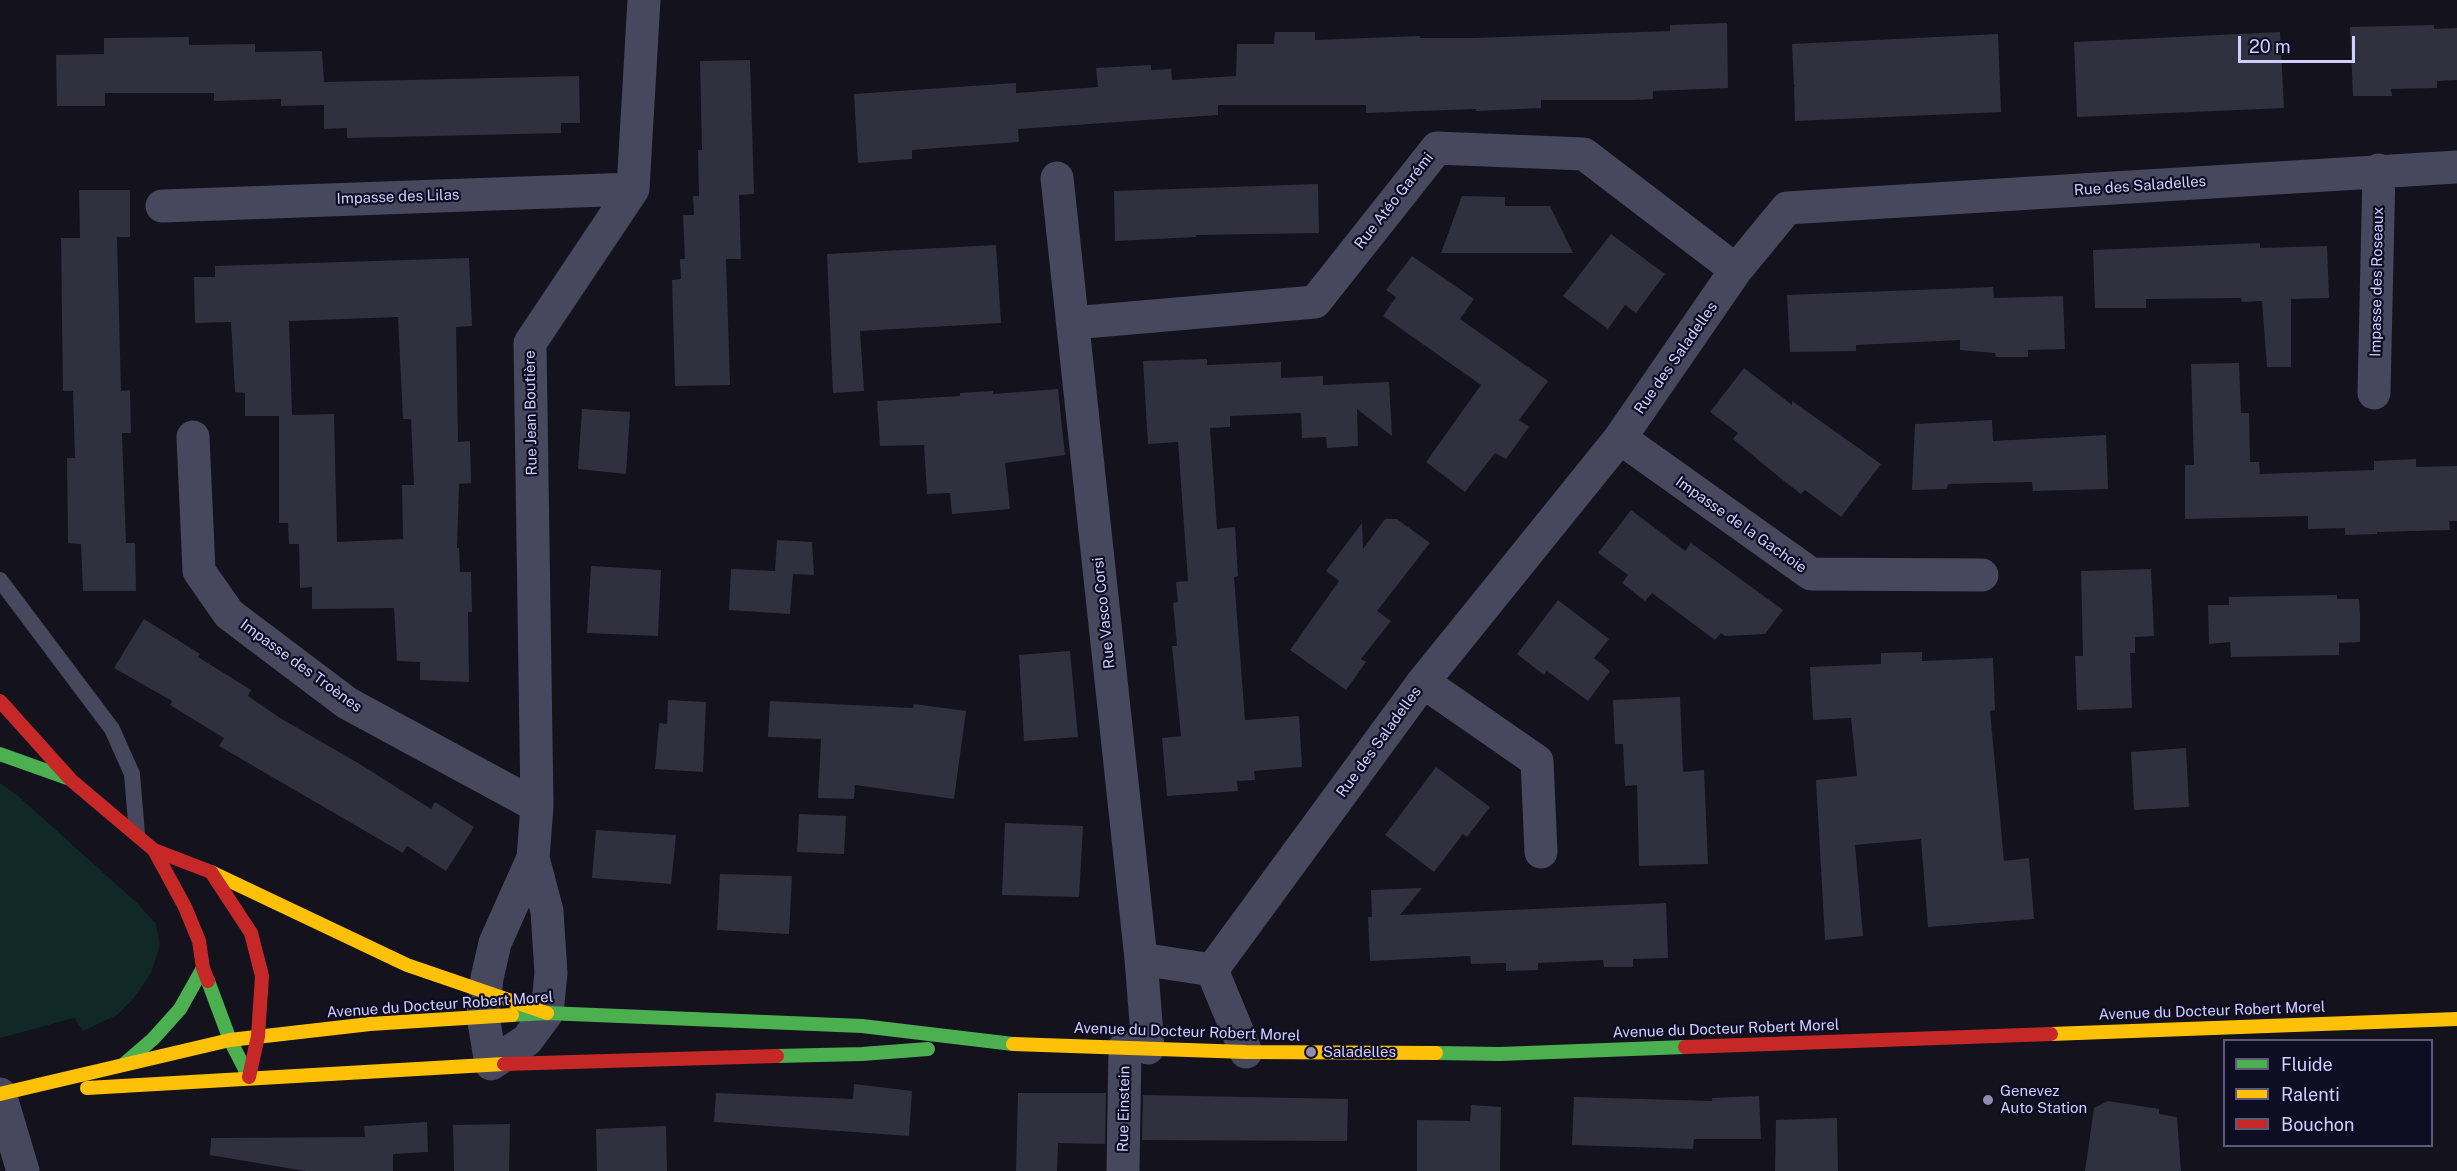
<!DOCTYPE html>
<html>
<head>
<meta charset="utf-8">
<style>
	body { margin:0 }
	#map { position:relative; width:2457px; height:1171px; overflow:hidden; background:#13121d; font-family:"Public Sans",sans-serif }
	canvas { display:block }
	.legend { position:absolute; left:2223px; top:1039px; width:210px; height:108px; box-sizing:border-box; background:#0f0d22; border:2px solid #5c5a7a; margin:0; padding:8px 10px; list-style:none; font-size:18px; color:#d0ceff }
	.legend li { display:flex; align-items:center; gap:12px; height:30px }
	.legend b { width:30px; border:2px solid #5c5a7a }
	.scale { position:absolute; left:2238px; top:36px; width:117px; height:27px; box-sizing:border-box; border:3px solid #d0ceff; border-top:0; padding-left:8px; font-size:18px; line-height:21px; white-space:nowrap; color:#d0ceff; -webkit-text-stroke:4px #0f0d22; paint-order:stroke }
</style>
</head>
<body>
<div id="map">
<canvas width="2457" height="1171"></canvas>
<ul class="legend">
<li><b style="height:8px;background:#4caf50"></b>Fluide</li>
<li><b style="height:8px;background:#ffc107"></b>Ralenti</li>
<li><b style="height:8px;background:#c62828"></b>Bouchon</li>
</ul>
<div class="scale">20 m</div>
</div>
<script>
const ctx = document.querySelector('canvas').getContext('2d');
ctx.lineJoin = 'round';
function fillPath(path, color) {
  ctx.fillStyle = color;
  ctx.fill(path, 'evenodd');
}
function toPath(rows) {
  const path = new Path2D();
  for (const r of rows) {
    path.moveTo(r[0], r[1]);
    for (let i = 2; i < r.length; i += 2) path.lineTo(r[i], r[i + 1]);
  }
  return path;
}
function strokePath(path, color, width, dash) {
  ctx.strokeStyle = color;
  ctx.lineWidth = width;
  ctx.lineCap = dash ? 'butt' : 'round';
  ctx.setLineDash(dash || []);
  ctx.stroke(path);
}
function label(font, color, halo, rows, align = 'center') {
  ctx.font = font + ' "Public Sans",sans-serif';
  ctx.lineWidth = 4.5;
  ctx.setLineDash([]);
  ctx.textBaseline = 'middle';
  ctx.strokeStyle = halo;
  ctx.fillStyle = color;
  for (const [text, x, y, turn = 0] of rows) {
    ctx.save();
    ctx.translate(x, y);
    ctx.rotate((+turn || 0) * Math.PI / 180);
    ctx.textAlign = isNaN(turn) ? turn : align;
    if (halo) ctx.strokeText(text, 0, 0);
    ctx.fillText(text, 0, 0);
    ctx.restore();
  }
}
const green = toPath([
	[0,783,17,795,137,903,156,924,160,945,151,973,133,999,117,1015,83,1031,74,1018,0,1038]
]);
const building = toPath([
	[1727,23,1728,88,1653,91,1653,99,1634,100,1541,100,1541,108,1476,111,1476,109,1366,113,1366,105,1218,105,1218,115,1018,129,1019,142,912,150,912,159,858,163,854,94,1016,83,1016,93,1098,87,1096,68,1151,65,1151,70,1171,69,1172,80,1236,76,1237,44,1274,44,1275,32,1315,32,1315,40,1420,36,1420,38,1474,38,1670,31,1670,25],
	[2434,25,2434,29,2457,28,2457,80,2437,81,2437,88,2391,89,2392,96,2353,96,2350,27],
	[2280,32,2284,108,2077,117,2074,42],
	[1998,34,2001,112,1795,121,1794,87,1795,85,1794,85,1792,44],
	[189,37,189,45,255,44,255,52,322,51,324,82,579,76,580,123,561,123,561,133,347,138,347,128,324,129,324,105,281,106,281,99,214,101,214,93,105,93,105,106,57,106,56,55,104,54,104,38],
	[750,60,754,194,739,195,741,259,726,259,730,385,675,386,672,280,681,279,680,259,685,259,683,215,694,215,693,196,699,196,698,150,702,150,700,61],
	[1318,184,1319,233,1196,235,1196,237,1115,241,1114,191],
	[79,190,130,190,130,237,117,237,121,391,130,390,131,433,122,433,126,543,135,543,136,591,83,591,81,544,68,543,67,458,75,458,73,391,63,391,61,238,80,238],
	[1462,196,1505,197,1505,206,1550,206,1573,253,1441,253],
	[1611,234,1665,274,1636,313,1625,305,1608,329,1563,296],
	[2260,243,2260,248,2327,246,2329,298,2291,299,2291,367,2267,367,2262,301,2242,302,2241,298,2146,299,2146,308,2095,308,2093,250],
	[996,245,1001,323,860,331,864,391,833,393,827,254],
	[1412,256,1474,299,1460,319,1548,381,1519,420,1529,427,1506,459,1495,453,1465,492,1426,462,1481,385,1383,316,1396,297,1386,290],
	[469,258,472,326,456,327,458,442,470,441,471,483,459,484,457,548,459,548,460,572,471,572,472,612,468,612,469,682,420,680,420,662,397,661,394,608,312,609,312,587,300,588,299,544,289,544,288,523,279,523,279,416,245,416,245,393,235,392,231,322,195,323,194,277,215,277,215,266],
	[398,317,403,419,411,419,414,485,402,485,403,539,337,542,334,414,292,415,289,321],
	[1993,287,1994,298,2063,296,2065,349,2028,350,2028,357,1996,357,1995,353,1960,350,1960,340,1856,345,1856,351,1790,352,1787,295],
	[1207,359,1207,365,1281,362,1281,378,1323,376,1323,385,1389,382,1392,436,1357,409,1358,446,1327,448,1326,437,1302,438,1301,413,1230,416,1230,427,1210,428,1217,529,1235,527,1238,576,1234,577,1245,720,1299,716,1302,767,1254,771,1255,780,1237,781,1238,791,1167,796,1162,738,1181,736,1172,646,1177,646,1173,603,1178,602,1176,582,1188,581,1178,442,1148,444,1143,361],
	[2239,363,2241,413,2249,413,2250,462,2259,462,2260,474,2374,470,2374,461,2416,459,2416,467,2457,466,2457,521,2449,521,2450,530,2377,532,2377,534,2345,535,2345,528,2308,529,2308,516,2185,519,2185,465,2194,465,2191,364],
	[1744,368,1792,405,1792,401,1881,464,1841,517,1805,490,1801,494,1784,481,1733,439,1738,433,1710,412],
	[1058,389,1065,455,1005,463,1010,509,952,514,950,493,927,494,924,445,880,446,877,401,960,396,960,393,993,391,993,394],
	[582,409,630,412,626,474,578,469],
	[1992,420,1993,441,2106,435,2108,489,2033,491,2032,482,1948,484,1947,489,1912,490,1915,424],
	[1631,510,1685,551,1691,543,1783,610,1765,634,1725,636,1721,633,1715,640,1652,593,1645,601,1622,583,1628,575,1598,553],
	[1385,519,1397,519,1430,543,1377,611,1391,621,1361,659,1366,662,1346,690,1290,650,1339,581,1326,571,1362,523,1363,549],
	[777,540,812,542,814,575,793,574,790,614,729,610,731,569,775,571],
	[591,566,661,570,658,636,587,633],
	[2151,569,2154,636,2135,637,2135,653,2130,653,2132,708,2077,710,2075,656,2083,656,2081,571],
	[2337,595,2337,599,2359,599,2360,616,2360,642,2339,643,2339,655,2231,657,2230,642,2209,644,2208,605,2229,605,2229,597],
	[1558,600,1609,639,1594,658,1610,671,1588,701,1547,671,1544,675,1517,654],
	[144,619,200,654,198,657,251,690,248,696,280,718,358,763,431,809,435,802,474,827,446,871,407,846,403,853,219,746,224,738,170,705,172,701,114,668],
	[1070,651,1078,737,1024,741,1019,655],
	[1922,652,1922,661,1993,658,1995,710,1990,711,2004,861,2029,858,2034,919,1928,927,1921,839,1855,845,1863,936,1825,940,1816,780,1857,776,1851,718,1813,720,1810,667,1881,664,1881,653],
	[1680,697,1683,772,1704,770,1708,864,1639,866,1637,785,1625,786,1623,744,1615,744,1613,700],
	[668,700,706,702,703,772,655,769,659,723,667,724],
	[770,701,913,708,914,704,966,711,954,799,855,785,854,799,818,798,821,739,768,737],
	[2186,748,2189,807,2134,810,2131,752],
	[1436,767,1490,807,1467,837,1463,834,1434,872,1385,835],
	[799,814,846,816,844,854,797,852],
	[1005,823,1083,826,1079,897,1002,895],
	[596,830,676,835,671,884,592,878],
	[720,874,792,876,789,934,717,930],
	[1422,888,1400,915,1666,903,1668,958,1633,959,1633,967,1604,967,1603,960,1538,963,1538,970,1506,971,1506,963,1471,964,1470,956,1370,961,1368,917,1372,917,1371,890],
	[854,1084,912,1091,909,1136,714,1122,716,1093,853,1099],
	[1018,1093,1106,1093,1105,1144,1058,1143,1057,1171,1016,1171],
	[1143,1095,1348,1099,1347,1141,1142,1140],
	[1759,1096,1761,1139,1694,1139,1693,1149,1572,1145,1574,1097,1712,1101,1712,1098],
	[2108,1101,2159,1109,2159,1114,2177,1117,2181,1171,2085,1171,2094,1108],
	[1471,1105,1501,1107,1500,1171,1417,1171,1417,1120,1470,1121],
	[1837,1118,1838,1171,1775,1171,1776,1120],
	[427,1122,428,1152,393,1154,393,1171,305,1171,210,1155,211,1138,365,1137,364,1126],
	[510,1124,509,1171,454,1171,453,1125],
	[666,1126,667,1171,597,1171,596,1129]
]);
const lane = toPath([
	[0,580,112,729,132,774,137,834]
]);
const street = toPath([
	[1057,178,1141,959,1148,1048],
	[162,206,633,189],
	[1073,323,1315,302,1437,148,1584,154,1736,270],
	[2374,393,2379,170],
	[193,437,199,571,229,614,347,703,537,806],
	[1620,438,1811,574,1982,575],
	[1423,682,1537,761,1541,852],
	[533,858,495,943,487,978,483,1016,491,1064,527,1040,547,1013,551,973,547,911,533,858,537,806,530,343,633,189,644,0],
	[1141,959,1212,970],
	[1246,1052,1212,970,1423,682,1620,438,1736,270,1787,208,2457,167],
	[0,1094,23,1171],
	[1123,1171,1125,1047]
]);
const fast = toPath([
	[0,754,67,778],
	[208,981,230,1040,249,1077],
	[512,1015,547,1013,862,1026,1013,1044],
	[1436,1053,1500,1054,1685,1047],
	[777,1056,862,1054,928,1049],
	[124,1064,153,1039,180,1009,203,968]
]);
const slow = toPath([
	[211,872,407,965,547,1013],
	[2051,1034,2457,1019],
	[1013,1044,1246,1052,1436,1053],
	[87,1088,504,1064],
	[0,1094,230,1040,370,1024,512,1015]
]);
const jam = toPath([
	[0,701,71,780,154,850,185,907,199,941,203,968,208,981],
	[154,850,211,872,251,933,262,976,258,1036,249,1077],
	[1685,1047,2051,1034],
	[504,1064,777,1056]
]);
const markers = [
	[1311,1052,6,"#8e8cb0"],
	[1988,1100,6,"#8e8cb0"]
];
const streetNames = [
	["Rue des Saladelles",2140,186,-4],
	["Impasse des Lilas",398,197,-2],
	["Rue Atéo Garémi",1394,201,-52],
	["Impasse des Roseaux",2377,282,-89],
	["Rue des Saladelles",1676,358,-55],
	["Rue Jean Boutière",531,413,-91],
	["Impasse de la Gachoie",1741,525,35],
	["Rue Vasco Corsi",1104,613,-96],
	["Impasse des Troènes",301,666,36],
	["Rue des Saladelles",1379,742,-54],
	["Avenue du Docteur Robert Morel",440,1005,-4],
	["Avenue du Docteur Robert Morel",2212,1011,-2],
	["Avenue du Docteur Robert Morel",1726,1029,-2],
	["Avenue du Docteur Robert Morel",1187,1032,2],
	["Rue Einstein",1124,1109,-89]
];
const poiNames = [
	["Saladelles",1323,1052],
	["Genevez",2000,1091],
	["Auto Station",2000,1108]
];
fillPath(green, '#102827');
fillPath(building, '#31303f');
strokePath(lane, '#47475e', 16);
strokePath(street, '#47475e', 33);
strokePath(fast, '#4caf50', 14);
strokePath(slow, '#ffc107', 14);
strokePath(jam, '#c62828', 14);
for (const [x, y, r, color] of markers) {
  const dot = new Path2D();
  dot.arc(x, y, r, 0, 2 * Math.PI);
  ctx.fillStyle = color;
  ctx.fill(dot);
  strokePath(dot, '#0f0d22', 2);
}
label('15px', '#d0ceff', '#0f0d22', streetNames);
label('15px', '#d0ceff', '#0f0d22', poiNames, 'left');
</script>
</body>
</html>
